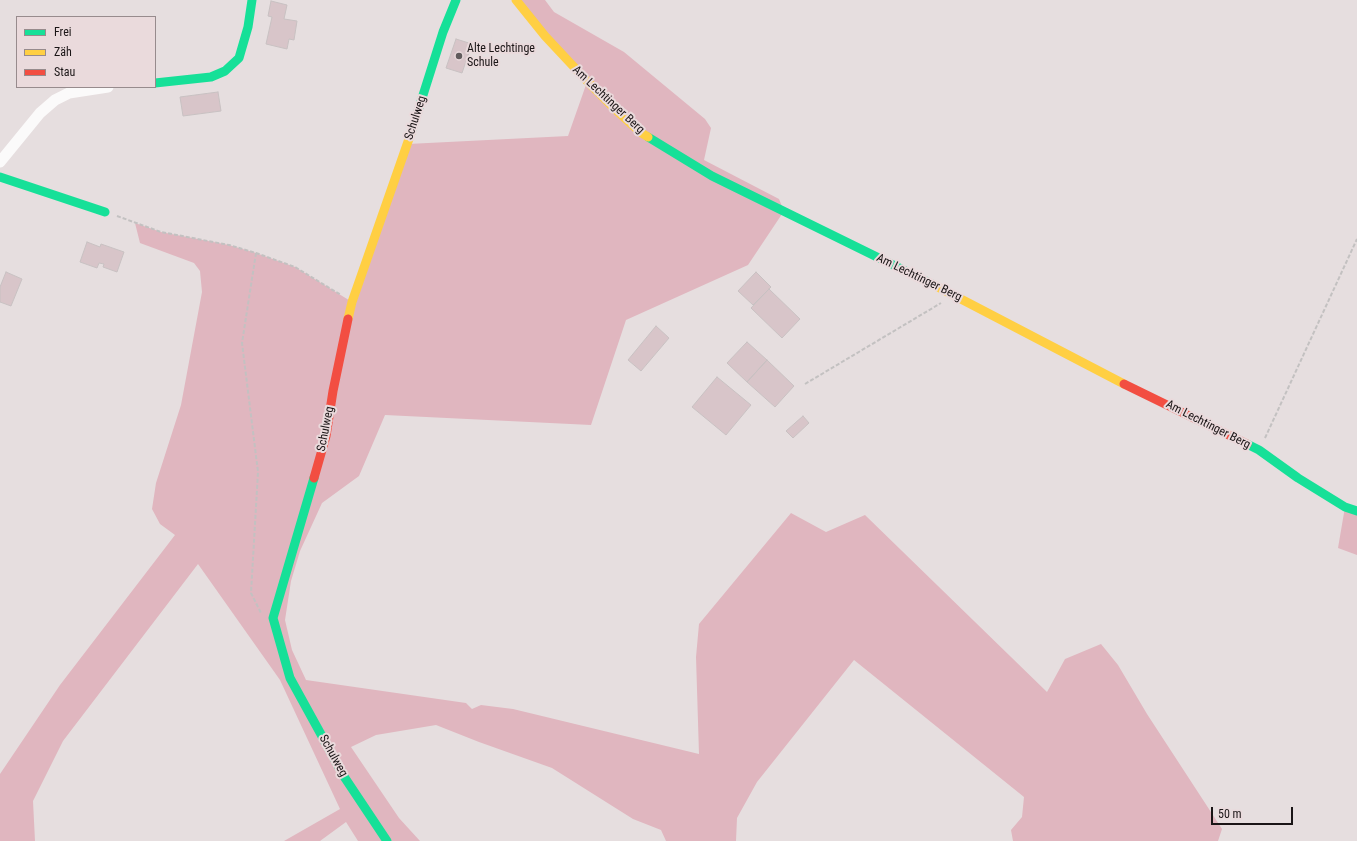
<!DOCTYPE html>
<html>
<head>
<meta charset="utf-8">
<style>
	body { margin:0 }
	#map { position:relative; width:1357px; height:841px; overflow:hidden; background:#e6dedf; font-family:"Roboto Condensed",sans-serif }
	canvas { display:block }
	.legend { position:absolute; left:16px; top:16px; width:140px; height:72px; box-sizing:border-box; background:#eadadc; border:1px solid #978b8d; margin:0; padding:5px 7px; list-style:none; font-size:12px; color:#1a1516 }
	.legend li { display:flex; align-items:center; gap:8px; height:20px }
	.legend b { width:20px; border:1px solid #978b8d }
	.scale { position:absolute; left:1211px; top:807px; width:82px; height:18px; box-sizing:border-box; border:2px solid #1a1516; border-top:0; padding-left:5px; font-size:12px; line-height:14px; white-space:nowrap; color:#1a1516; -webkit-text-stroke:3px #eadadc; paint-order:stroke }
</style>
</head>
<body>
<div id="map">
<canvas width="1357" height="841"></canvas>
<ul class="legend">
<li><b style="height:5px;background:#16e098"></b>Frei</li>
<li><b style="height:5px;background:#ffcf43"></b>Zäh</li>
<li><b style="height:5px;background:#f24e42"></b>Stau</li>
</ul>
<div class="scale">50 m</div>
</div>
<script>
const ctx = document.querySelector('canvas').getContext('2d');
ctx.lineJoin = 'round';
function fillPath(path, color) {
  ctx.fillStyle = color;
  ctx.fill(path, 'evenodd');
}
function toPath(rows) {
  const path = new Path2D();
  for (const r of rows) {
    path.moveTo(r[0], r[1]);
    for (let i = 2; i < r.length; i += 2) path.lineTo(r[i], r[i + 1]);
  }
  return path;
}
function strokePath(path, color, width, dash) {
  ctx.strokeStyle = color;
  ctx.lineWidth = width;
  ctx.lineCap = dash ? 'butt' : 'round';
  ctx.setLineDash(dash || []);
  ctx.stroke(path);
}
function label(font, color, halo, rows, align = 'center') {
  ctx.font = font + ' "Roboto Condensed",sans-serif';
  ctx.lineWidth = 4;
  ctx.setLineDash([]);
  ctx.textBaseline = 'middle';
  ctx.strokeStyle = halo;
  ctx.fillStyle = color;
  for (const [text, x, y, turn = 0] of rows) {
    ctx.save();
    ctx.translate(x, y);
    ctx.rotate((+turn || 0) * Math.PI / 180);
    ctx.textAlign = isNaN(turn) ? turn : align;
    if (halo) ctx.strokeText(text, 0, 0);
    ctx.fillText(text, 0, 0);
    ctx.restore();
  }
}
const green = toPath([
	[516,0,545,0,554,12,624,52,705,119,711,128,704,160,779,199,784,211,748,265,626,320,591,425,385,415,359,476,322,503,300,551,291,581,285,620,292,650,306,680,466,703,472,709,481,705,513,709,699,754,696,657,699,624,791,513,826,532,865,515,1047,692,1065,659,1101,644,1118,665,1147,714,1222,829,1218,841,1013,841,1011,830,1022,817,1024,797,854,660,757,782,737,818,736,841,666,841,661,830,633,819,552,768,479,742,436,725,376,735,351,747,399,818,420,841,358,841,346,822,320,841,284,841,340,809,280,680,198,564,63,741,33,801,35,841,0,841,0,774,60,685,175,535,160,524,152,509,156,483,181,405,202,292,200,271,194,263,140,243,135,223,161,232,229,245,256,253,295,267,352,302,408,144,568,136,587,82],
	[1345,507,1357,511,1357,555,1338,548]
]);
const building = toPath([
	[271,1,287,5,284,19,297,21,294,40,289,39,287,49,266,44,272,17,268,16,271,1],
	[456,39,472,44,462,73,446,68,456,39],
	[218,92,221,111,183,116,180,97,218,92],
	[87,242,100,247,101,244,124,252,117,272,103,267,104,264,99,263,97,268,80,262,87,242],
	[6,272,22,279,11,306,0,302,0,287,6,272],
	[756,272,771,287,753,305,738,291,756,272],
	[769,289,800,319,782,338,751,308,769,289],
	[656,326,669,338,641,371,628,360,656,326],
	[747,342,767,360,747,382,727,363,747,342],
	[767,360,794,386,775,407,747,382,767,360],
	[717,377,751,405,726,435,692,407,717,377],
	[803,416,809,423,793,438,786,431,803,416]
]);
const path = toPath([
	[117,216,161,232,229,245,256,253,295,267,341,295],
	[256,253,242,343,258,472,251,593,261,613],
	[805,384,941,303],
	[1265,438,1357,239]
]);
const street = toPath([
	[0,162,40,113,55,100,69,93,108,87]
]);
const fast = toPath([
	[155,83,211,77,225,71,239,58,248,27,252,0],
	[411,133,443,32,456,0],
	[648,137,712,176,936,286],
	[0,177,105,212],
	[1247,444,1259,450,1298,478,1345,507,1357,511],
	[314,478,273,618,290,678,345,778,387,841]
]);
const slow = toPath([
	[516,0,545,36,588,82,616,110,640,132,648,137],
	[936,286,1124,384],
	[348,319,352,302,411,133]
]);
const jam = toPath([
	[1124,384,1247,444],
	[314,478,326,436,333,391,348,319]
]);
const markers = [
	[459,56,4,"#615b5c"]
];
const poiNames = [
	["Alte Lechtinge",467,49],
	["Schule",467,63]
];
const streetNames = [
	["Am Lechtinger Berg",608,100,43],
	["Schulweg",416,118,-72],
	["Am Lechtinger Berg",919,278,26],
	["Am Lechtinger Berg",1208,425,27],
	["Schulweg",326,429,-79],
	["Schulweg",333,756,61]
];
fillPath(green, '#e0b6bf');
fillPath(building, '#d8c5c9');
strokePath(building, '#c8c1c2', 1);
strokePath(path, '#c3c1c1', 2, [4, 2]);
strokePath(street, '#fbfafa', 11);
strokePath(fast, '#16e098', 9);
strokePath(slow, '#ffcf43', 9);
strokePath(jam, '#f24e42', 9);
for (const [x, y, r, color] of markers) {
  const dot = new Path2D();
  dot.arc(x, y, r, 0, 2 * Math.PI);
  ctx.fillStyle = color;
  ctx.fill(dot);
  strokePath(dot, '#eadadc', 1.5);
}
label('12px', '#1a1516', '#eadadc', poiNames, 'left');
label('12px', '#1a1516', '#eadadc', streetNames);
</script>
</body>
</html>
